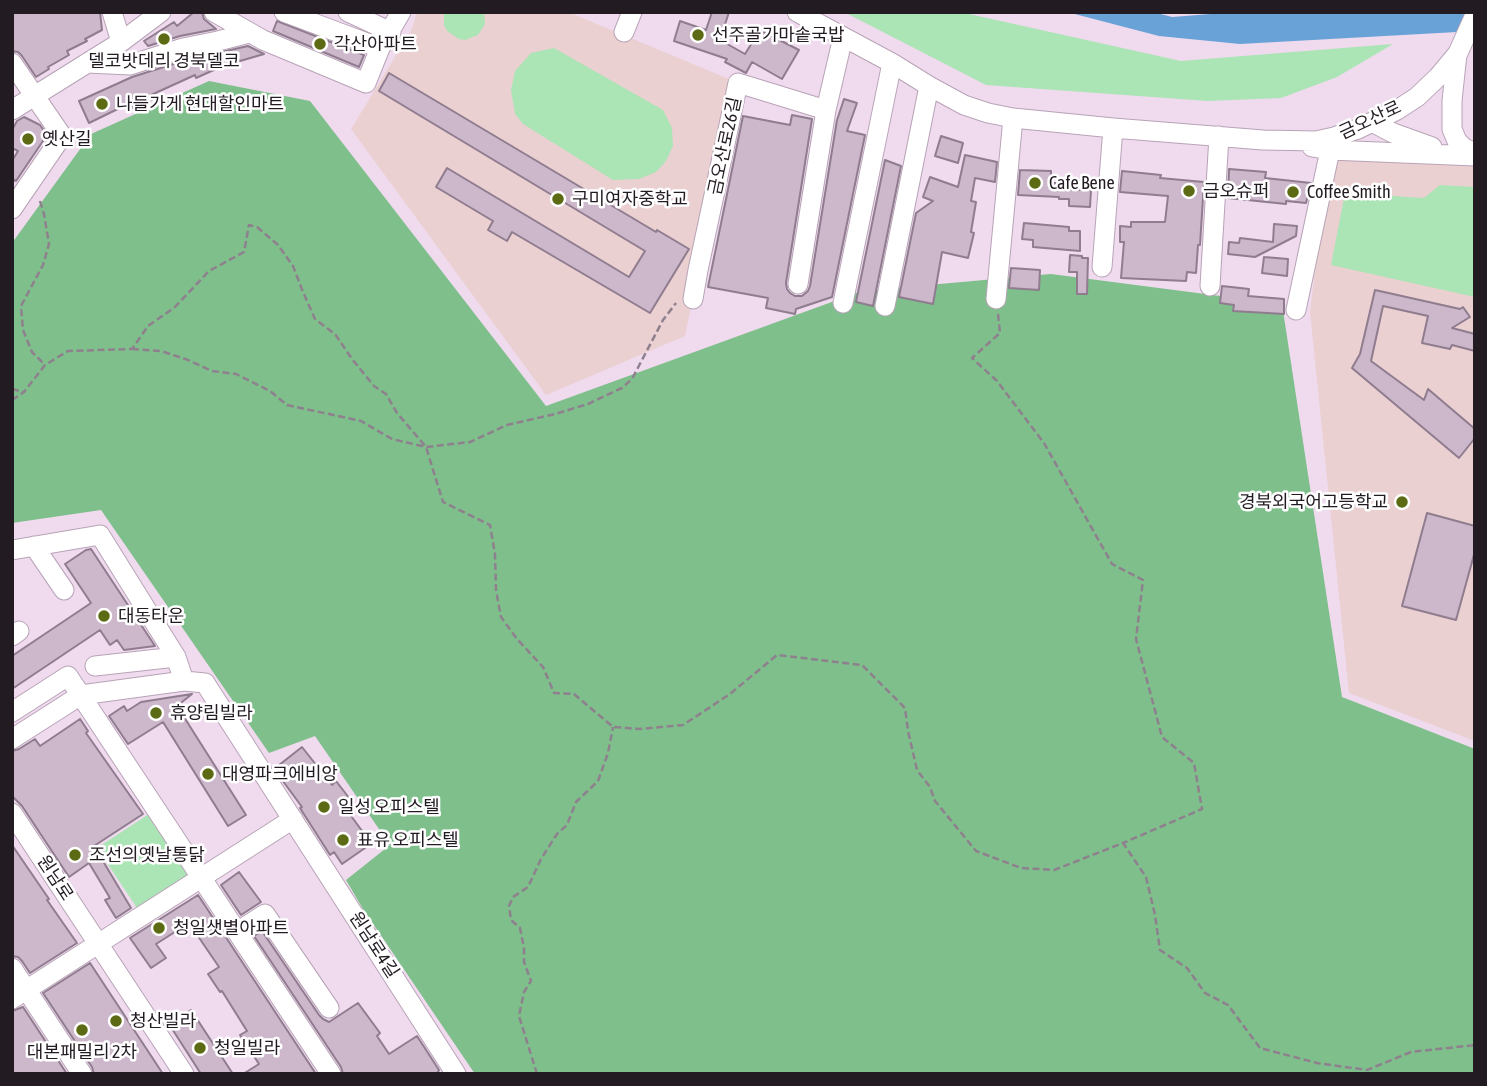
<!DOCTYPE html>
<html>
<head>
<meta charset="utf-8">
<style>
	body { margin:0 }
	#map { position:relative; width:1487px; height:1086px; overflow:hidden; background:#efdaee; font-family:"Asap Condensed",sans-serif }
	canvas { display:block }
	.frame { position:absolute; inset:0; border:14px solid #231b22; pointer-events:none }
</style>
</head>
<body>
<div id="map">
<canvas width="1487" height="1086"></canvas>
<div class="frame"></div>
</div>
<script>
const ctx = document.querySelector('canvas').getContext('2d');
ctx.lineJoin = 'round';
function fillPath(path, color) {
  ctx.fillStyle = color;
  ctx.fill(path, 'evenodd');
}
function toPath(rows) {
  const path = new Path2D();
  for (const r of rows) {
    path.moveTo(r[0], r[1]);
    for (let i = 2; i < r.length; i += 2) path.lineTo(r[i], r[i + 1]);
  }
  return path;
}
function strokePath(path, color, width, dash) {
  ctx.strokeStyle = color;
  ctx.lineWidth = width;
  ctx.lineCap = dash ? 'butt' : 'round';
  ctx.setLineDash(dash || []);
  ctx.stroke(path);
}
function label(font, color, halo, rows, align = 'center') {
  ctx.font = font + ' "Asap Condensed","Noto Sans KR",sans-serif';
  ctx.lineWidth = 5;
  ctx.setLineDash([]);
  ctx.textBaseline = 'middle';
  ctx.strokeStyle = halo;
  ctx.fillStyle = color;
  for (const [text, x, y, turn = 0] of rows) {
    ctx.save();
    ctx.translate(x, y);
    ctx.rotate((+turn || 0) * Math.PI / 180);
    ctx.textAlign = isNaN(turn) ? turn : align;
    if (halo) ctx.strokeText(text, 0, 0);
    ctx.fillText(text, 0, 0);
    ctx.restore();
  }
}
const education = toPath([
	[417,12,568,12,736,82,685,336,546,395,351,129,412,29],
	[1330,150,1475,158,1475,741,1349,693,1310,312]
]);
const green = toPath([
	[444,12,484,12,485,24,478,35,465,40,459,39,447,31,444,25],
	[844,12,960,12,1181,61,1393,44,1337,77,1281,98,1208,101,986,85],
	[554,48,663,110,672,128,673,146,666,161,656,172,639,179,613,180,523,124,515,114,511,90,515,71,531,53],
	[1440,185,1475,187,1475,297,1331,265,1345,193,1424,198],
	[152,812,192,872,141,914,97,848]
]);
const forest = toPath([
	[209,81,310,101,546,406,862,291,1051,274,1282,304,1342,697,1475,749,1475,1074,475,1074,363,909,346,880,390,845,315,736,269,753,101,510,12,523,12,243,91,134]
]);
const water = toPath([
	[1067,12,1153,12,1172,17,1236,12,1475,12,1475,31,1240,44,1159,36]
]);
const building = toPath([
	[12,12,100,12,102,30,85,39,87,41,67,51,69,55,48,67,49,69,36,77,22,56,18,52,12,51,12,12],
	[194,12,202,12,204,19,216,29,180,36,148,46,144,41,174,22,177,26,194,12],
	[712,12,729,12,720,40,745,54,760,30,799,50,782,79,752,62,746,73,725,62,727,59,674,41,680,21,706,30,712,12],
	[277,21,364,55,359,67,273,31,277,21],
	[248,46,264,54,240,61,238,59,196,78,195,75,151,95,153,99,133,108,130,103,89,123,79,101,132,77,186,60,248,46],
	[389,73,656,232,657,230,689,249,650,313,512,232,507,241,488,230,493,221,436,187,447,168,629,277,645,251,379,91,389,73],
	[844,99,857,103,847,131,865,135,832,297,796,309,795,314,766,308,768,298,708,287,743,116,790,125,792,115,812,119,786,283,787,289,790,293,795,296,802,296,808,291,810,286,837,120,844,99],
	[24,117,40,125,47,135,16,181,12,179,12,161,18,151,12,148,12,130,17,121,24,117],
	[941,136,963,143,958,163,935,156,941,136],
	[965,155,997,162,995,182,975,178,971,201,976,202,971,232,974,233,968,258,942,252,933,304,899,297,916,213,933,201,923,197,930,177,958,187,965,155],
	[885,160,901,166,873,306,856,302,885,160],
	[1229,169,1266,172,1265,178,1311,183,1306,203,1286,201,1286,204,1228,198,1229,169],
	[1020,170,1051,171,1051,183,1072,183,1072,190,1091,190,1090,207,1069,206,1069,199,1059,199,1059,197,1018,195,1020,170],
	[1122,171,1161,175,1160,178,1204,182,1200,245,1198,245,1196,273,1187,272,1186,281,1121,278,1124,242,1120,242,1120,226,1131,227,1131,222,1165,222,1168,196,1120,192,1122,171],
	[1024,223,1069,227,1069,231,1080,231,1080,251,1033,247,1033,240,1022,239,1024,223],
	[1274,224,1297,226,1296,236,1255,257,1228,254,1229,242,1239,243,1240,238,1273,242,1274,224],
	[1070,255,1082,256,1082,258,1088,258,1087,294,1077,294,1077,272,1069,272,1070,255],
	[1264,257,1288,259,1287,276,1262,273,1264,257],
	[1011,268,1040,270,1039,290,1009,288,1011,268],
	[1222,286,1249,289,1248,296,1284,299,1284,314,1233,311,1234,305,1220,303,1222,286],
	[1375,290,1460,309,1463,307,1470,317,1452,328,1475,334,1475,351,1452,345,1450,349,1422,343,1428,316,1383,306,1371,361,1424,400,1428,389,1475,429,1475,438,1459,458,1352,368,1360,354,1375,290],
	[1427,513,1475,526,1475,551,1456,620,1402,606,1427,513],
	[91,549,155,646,124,650,117,640,110,645,100,630,12,689,12,656,91,603,65,564,86,550,91,549],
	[192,694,177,706,246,815,228,826,163,722,128,744,109,716,124,706,127,711,141,702,192,694],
	[80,719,88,731,86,733,143,814,94,846,131,908,116,918,105,900,110,898,89,863,69,877,22,806,12,796,12,751,19,749,35,739,40,746,80,719],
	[302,747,332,785,336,781,353,803,346,809,368,839,362,844,365,848,342,864,334,852,330,855,300,808,302,807,274,769,302,747],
	[12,845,49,899,47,900,77,943,30,973,22,961,18,957,12,956,12,845],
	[239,872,261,902,241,915,221,885,239,872],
	[198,895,227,939,316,1074,243,1074,259,1064,240,1035,247,1031,222,991,220,992,208,974,219,967,189,923,156,944,166,958,151,968,130,938,198,895],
	[262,931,319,1015,323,1019,329,1022,358,1003,380,1033,377,1036,389,1054,417,1036,439,1070,437,1074,343,1074,341,1067,254,936,262,931],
	[90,963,163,1074,94,1074,92,1067,43,993,90,963],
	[23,1007,67,1074,12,1074,12,1011,23,1007],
	[191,1010,233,1074,201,1074,169,1024,191,1010]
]);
const path = toPath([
	[40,201,44,214,49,244,43,265,21,306,23,330,32,352,45,365],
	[998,314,1000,333,972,358,997,381,1044,443,1112,564,1143,580,1136,639,1162,737,1194,763,1202,809,1123,843],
	[132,349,161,351,188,360,212,371,236,374,270,391,287,405,361,421,392,439,426,447,470,442,507,425,555,414,588,404,622,388,632,379,663,320,676,303],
	[12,389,24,392],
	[12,400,24,392,45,365,68,351,132,349,148,326,175,307,209,271,244,252,249,225,257,227,278,245,293,266,303,292,315,319,335,334,352,359,374,386,386,394,397,413,426,447,443,502,490,525,495,554,496,590,501,617,517,639,543,667,554,693,574,694,613,727,640,729,683,725,730,694,777,655,862,665,905,708,908,731,917,770,930,787,935,801,976,851,1021,868,1054,870,1123,843,1146,877,1155,915,1160,950,1187,968,1205,993,1228,1005,1260,1048,1317,1063,1367,1070,1411,1052,1475,1045],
	[537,1074,519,1016,524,992,531,981,524,962,524,948,520,928,511,920,509,906,513,897,528,887,541,859,557,834,567,825,576,802,598,781,608,753,613,727]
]);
const minor = toPath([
	[112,12,121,42],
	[214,12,263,40,366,83,380,48,401,12],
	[284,12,380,48],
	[348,12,391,32],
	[797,12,892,63,929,86,964,105,988,113,1013,118,1113,128,1263,140,1316,141,1334,137,1358,129,1397,110,1417,97,1438,77,1458,53,1475,15],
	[624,32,632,12],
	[1457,54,1452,101,1452,129,1457,141,1464,148,1475,153],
	[12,63,62,136,12,209],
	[87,63,130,65,183,48,218,41,249,33],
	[12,110,121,42,161,12],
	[1372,122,1393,133,1432,147],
	[1312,147,1330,150,1475,156],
	[1102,267,1113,128],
	[798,284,826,110,843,37],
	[1210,286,1219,136],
	[693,299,698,270,738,83,826,110],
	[996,299,1013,118],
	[843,303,892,63],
	[885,306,929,86],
	[1296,310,1330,150],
	[34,546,64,590],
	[12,550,100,535,176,657,184,681],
	[12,636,19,631],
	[95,666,176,657],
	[12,712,68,676,331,1074],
	[12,739,81,695,184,681,205,683,456,1074],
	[12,813,184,1074],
	[237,932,265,914,329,1008],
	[12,968,82,1074],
	[12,999,293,819]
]);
const markers = [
	[698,35,7,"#5b6a13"],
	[164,39,7,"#5b6a13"],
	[320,44,7,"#5b6a13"],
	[102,104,7,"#5b6a13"],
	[28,139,7,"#5b6a13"],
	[1035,183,7,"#5b6a13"],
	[1189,191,7,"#5b6a13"],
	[1293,192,7,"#5b6a13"],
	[558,199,7,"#5b6a13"],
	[1402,502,7,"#5b6a13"],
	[104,616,7,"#5b6a13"],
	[156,713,7,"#5b6a13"],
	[208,774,7,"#5b6a13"],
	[324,807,7,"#5b6a13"],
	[343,840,7,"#5b6a13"],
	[75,855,7,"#5b6a13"],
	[159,928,7,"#5b6a13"],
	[116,1021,7,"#5b6a13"],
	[82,1030,7,"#5b6a13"],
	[200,1048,7,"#5b6a13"]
];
const poiNames = [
	["선주골가마솥국밥",712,35],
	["각산아파트",334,44],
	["델코밧데리 경북델코",164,61,"center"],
	["나들가게 현대할인마트",116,104],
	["옛산길",42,139],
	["Cafe Bene",1049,183],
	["금오슈퍼",1203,191],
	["Coffee Smith",1307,192],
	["구미여자중학교",572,199],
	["경북외국어고등학교",1388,502,"right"],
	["대동타운",118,616],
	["휴양림빌라",170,713],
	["대영파크에비앙",222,774],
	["일성 오피스텔",338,807],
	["표유 오피스텔",357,840],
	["조선의옛날통닭",89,855],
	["청일샛별아파트",173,928],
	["청산빌라",130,1021],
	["청일빌라",214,1048],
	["대본패밀리 2차",82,1052,"center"]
];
const streetNames = [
	["금오산로",1370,120,-25],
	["금오산로26길",725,146,-78],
	["원남로",55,878,57],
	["원남로4길",374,945,57]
];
fillPath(education, '#ebd0d1');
fillPath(green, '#abe4b5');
fillPath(forest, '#7ebf8b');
fillPath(water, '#68a2d7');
fillPath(building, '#ccb7cb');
strokePath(building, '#8f7c8e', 2);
strokePath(minor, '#b8a3b7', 21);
strokePath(path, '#8f808e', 2.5, [7, 3.5]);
strokePath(minor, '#fff', 19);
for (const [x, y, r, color] of markers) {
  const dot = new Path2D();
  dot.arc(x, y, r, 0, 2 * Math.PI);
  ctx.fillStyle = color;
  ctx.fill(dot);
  strokePath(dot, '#fff', 2.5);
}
label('18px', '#231b22', '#fff', poiNames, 'left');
label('18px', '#231b22', '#fff', streetNames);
</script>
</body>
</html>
